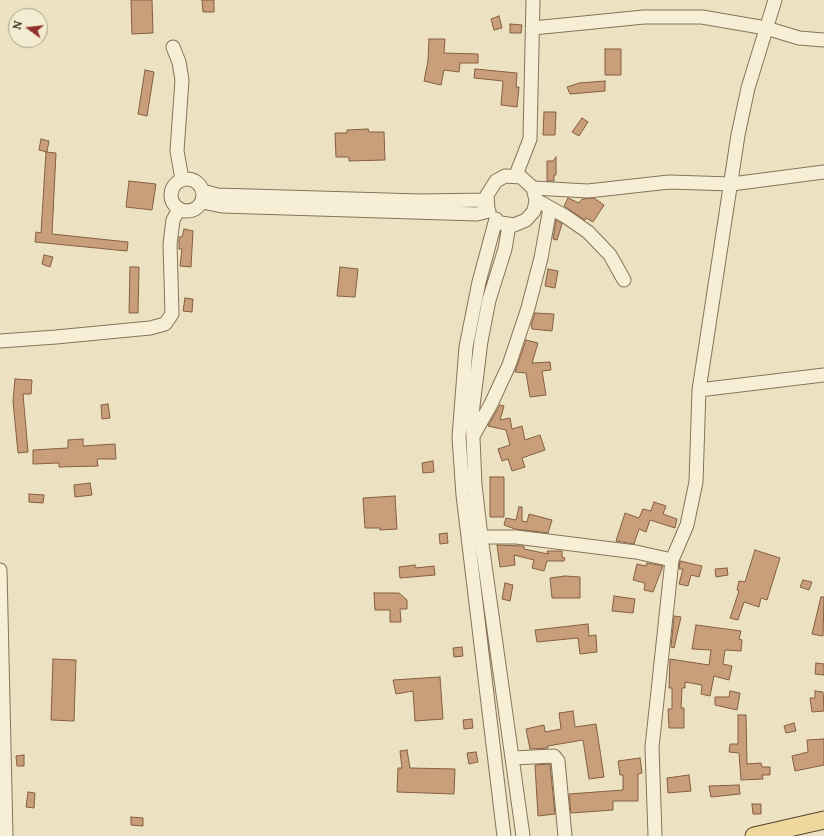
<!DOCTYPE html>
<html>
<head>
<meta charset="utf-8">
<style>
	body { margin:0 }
	#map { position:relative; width:824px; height:836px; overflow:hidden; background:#ece2c2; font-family:Lora,serif }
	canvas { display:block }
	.north { position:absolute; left:8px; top:8px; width:40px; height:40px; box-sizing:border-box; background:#f4ecd2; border:1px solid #a89f8a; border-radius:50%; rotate:285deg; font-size:11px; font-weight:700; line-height:16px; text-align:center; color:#362b1e }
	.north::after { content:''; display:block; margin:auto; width:14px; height:18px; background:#92302c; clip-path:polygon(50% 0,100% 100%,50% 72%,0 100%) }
</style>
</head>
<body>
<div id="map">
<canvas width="824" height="836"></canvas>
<div class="north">N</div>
</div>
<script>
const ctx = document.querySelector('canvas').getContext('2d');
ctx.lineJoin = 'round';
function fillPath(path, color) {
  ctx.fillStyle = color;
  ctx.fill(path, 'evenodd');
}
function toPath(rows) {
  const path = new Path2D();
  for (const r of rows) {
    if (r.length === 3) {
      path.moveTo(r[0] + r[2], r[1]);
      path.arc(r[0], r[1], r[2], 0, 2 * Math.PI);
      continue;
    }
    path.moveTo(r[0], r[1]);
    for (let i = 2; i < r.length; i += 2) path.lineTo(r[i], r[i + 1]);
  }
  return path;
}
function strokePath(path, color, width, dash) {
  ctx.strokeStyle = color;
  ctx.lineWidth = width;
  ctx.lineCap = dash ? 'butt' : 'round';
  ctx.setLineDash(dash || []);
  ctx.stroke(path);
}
const building = toPath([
	[131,0,152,0,153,33,132,34,131,0],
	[202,0,214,0,214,12,203,12,202,0],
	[499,16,502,28,494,30,491,19,499,16],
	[510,24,522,25,521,33,510,33,510,24],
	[429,39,445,39,444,53,478,54,478,63,460,63,459,72,444,70,441,85,424,81,428,61,429,39],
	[605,49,621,49,621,75,605,75,605,49],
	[475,69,517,73,516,87,519,87,517,107,501,105,503,81,474,78,475,69],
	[145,70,154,72,147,116,138,114,145,70],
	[605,81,605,91,570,94,567,87,579,83,605,81],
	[544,112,556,112,555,135,543,135,544,112],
	[582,118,588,122,579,136,572,132,582,118],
	[368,129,369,132,384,132,385,160,349,161,349,157,336,157,335,133,347,133,347,130,368,129],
	[41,139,49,141,47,152,39,150,41,139],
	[46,152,56,153,52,234,128,242,127,251,35,242,36,232,41,233,46,152],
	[556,157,556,175,554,175,554,181,547,181,547,161,553,161,556,157],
	[129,181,156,184,152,210,126,207,129,181],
	[568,198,579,203,582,199,594,198,604,205,593,222,586,218,585,220,564,206,568,198],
	[556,220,562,224,557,240,553,239,556,220],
	[184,229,193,231,191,267,180,266,182,249,179,249,179,237,182,237,184,229],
	[44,255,53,257,50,267,42,264,44,255],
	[130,267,139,267,138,313,129,313,130,267],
	[340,267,358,269,355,297,337,296,340,267],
	[548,269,558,271,555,288,545,286,548,269],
	[185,298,193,299,192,312,183,311,185,298],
	[535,313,554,314,552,331,532,329,531,325,535,313],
	[526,340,538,343,532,363,550,362,551,370,542,371,546,395,530,397,526,373,515,372,526,340],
	[15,379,32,380,31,394,23,394,28,452,18,453,13,401,15,379],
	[108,404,110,418,102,419,101,405,108,404],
	[500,405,504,406,500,420,510,418,512,429,522,426,525,440,540,435,545,450,522,458,525,467,512,471,508,459,502,461,498,449,510,445,506,430,488,426,500,405],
	[83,439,83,446,115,444,116,459,97,459,98,466,59,467,59,463,33,464,33,450,68,448,68,440,83,439],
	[433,461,434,472,423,473,422,463,433,461],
	[490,477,504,477,504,517,490,517,490,477],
	[90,483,92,495,75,497,74,485,90,483],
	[29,494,44,495,43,503,29,502,29,494],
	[395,496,397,529,380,530,380,528,365,528,363,498,395,496],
	[654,502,666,506,663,514,677,519,675,528,650,520,646,532,639,529,634,544,616,541,625,513,639,518,643,509,651,511,654,502],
	[519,507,522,507,522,521,527,522,529,514,552,520,548,533,515,529,504,525,506,518,516,520,519,507],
	[447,533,448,543,440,544,439,534,447,533],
	[497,545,524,546,524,549,548,554,547,551,562,551,562,557,565,558,564,561,547,561,544,571,532,568,534,560,514,555,515,565,500,567,497,545],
	[755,550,780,558,767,600,761,598,759,607,744,602,738,620,730,618,739,591,737,590,739,581,745,582,755,550],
	[680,561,702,566,699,577,691,575,688,586,679,584,683,569,679,569,680,561],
	[647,563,663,566,653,592,644,590,645,583,633,580,637,564,646,566,647,563],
	[415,565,415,568,434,566,435,575,400,578,399,567,415,565],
	[727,568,728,575,716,577,715,569,727,568],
	[565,576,580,577,580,598,552,598,550,578,565,576],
	[803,580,812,582,809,590,800,587,803,580],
	[505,583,513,585,510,601,502,599,505,583],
	[374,593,399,593,407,600,407,609,400,609,401,622,390,622,390,610,375,610,374,593],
	[614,596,635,599,633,613,612,611,614,596],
	[821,597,824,597,823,636,812,634,821,597],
	[674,616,681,617,674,648,671,647,674,616],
	[588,624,589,636,596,635,597,652,580,654,578,638,537,642,535,630,588,624],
	[696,625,741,631,739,639,742,640,741,651,725,650,723,664,732,666,729,680,714,676,710,696,701,694,702,685,685,682,685,688,682,688,681,708,684,708,684,728,669,728,668,709,672,709,672,688,669,688,670,659,709,665,711,650,692,649,696,625],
	[462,647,463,656,454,657,453,648,462,647],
	[53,659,76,660,74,721,51,720,53,659],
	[816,663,824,664,824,675,815,674,816,663],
	[440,677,443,719,415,721,413,691,396,694,393,680,440,677],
	[730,691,740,693,737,710,715,705,715,697,729,697,730,691],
	[815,691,823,692,824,711,812,712,810,698,815,698,815,691],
	[573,711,575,727,596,724,604,777,589,779,583,740,548,746,548,748,530,749,526,729,544,725,545,732,561,729,559,713,573,711],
	[738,715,746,715,747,764,761,763,762,767,770,767,770,775,762,775,763,779,741,780,739,753,729,752,730,744,738,744,738,715],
	[472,719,473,728,464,729,463,720,472,719],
	[794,723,796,731,786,733,784,726,794,723],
	[824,739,824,765,795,771,792,756,808,752,807,740,824,739],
	[407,750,410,768,455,769,454,794,397,792,398,768,402,768,400,751,407,750],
	[476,752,478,762,469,764,467,753,476,752],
	[24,755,24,766,17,766,16,756,24,755],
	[640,758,642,773,638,774,638,801,613,801,613,810,571,813,569,794,623,790,623,775,620,775,618,761,640,758],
	[550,764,555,814,538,816,535,765,550,764],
	[689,775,691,791,668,793,667,778,689,775],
	[739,785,740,794,711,797,709,786,739,785],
	[28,792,35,793,34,808,26,807,28,792],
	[752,804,761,804,761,814,753,814,752,804],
	[131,817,143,818,143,826,131,825,131,817]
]);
const minor = toPath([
	[533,28,644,17,702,17,766,28,799,38,824,40],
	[173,47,179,62,182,80,177,151,182,179],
	[516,175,530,139,533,0],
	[187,195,16],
	[533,188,588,191,669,182,732,184,824,172],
	[203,191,217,195,420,201,487,200],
	[202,202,222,206,477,214,489,211],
	[488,209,487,195,496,181,505,176,521,177,533,188,536,200,565,216,588,232,610,255,624,280],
	[496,219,479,282,466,347,459,437,463,495,504,836],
	[501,223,514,225,526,220,534,211,536,200],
	[509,225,505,249,489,300,481,341,472,414,475,485,481,537,523,836],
	[0,341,56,337,150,328,165,324,172,314,170,244,173,220,179,209],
	[699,390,824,375],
	[473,436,491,404,509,365,528,308,541,258,550,208],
	[481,537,516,537,636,552,672,560],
	[0,570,6,836],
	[512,758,554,756,558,761,565,836],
	[655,836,652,747,672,560,687,525,696,482,699,390,738,135,748,88,775,0]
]);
const major = toPath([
	[754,836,824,820]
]);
fillPath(building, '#c99e7a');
strokePath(building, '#845f41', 1);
strokePath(minor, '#86735a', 15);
strokePath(major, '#53412e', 19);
strokePath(minor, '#f7efd5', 13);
strokePath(major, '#eed89b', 17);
</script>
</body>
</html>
